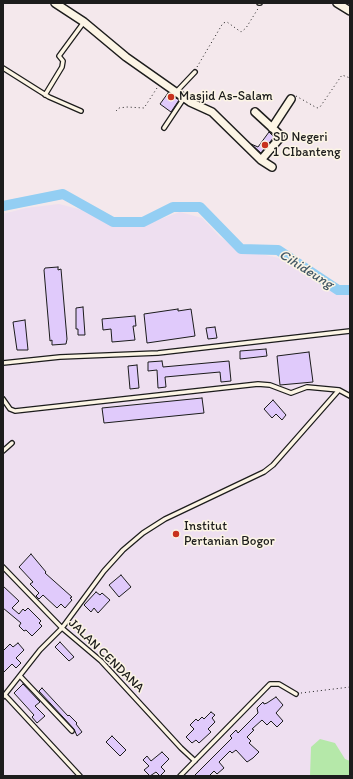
<!DOCTYPE html>
<style>
body{margin:0}
#map{position:relative;width:353px;height:779px;overflow:hidden;background:#f4e8ec;font-family:Itim,sans-serif}
canvas{display:block}
.frame{position:absolute;inset:0;border:4px solid #1c1c1c;pointer-events:none}
</style>
<div id="map">
<canvas width="353" height="779"></canvas>
<div class="frame"></div>
</div>
<script>
const c = document.querySelector('canvas').getContext('2d');
c.lineJoin = 'round';
function fill(path, color) { c.fillStyle = color; c.fill(path, 'evenodd'); }
const shape = rows => new Path2D(rows.map(r => 'M' + r).join(''));
function strokePath(path, color, width, dash) { c.strokeStyle = color; c.lineWidth = width; c.lineCap = dash ? 'butt' : 'round'; c.setLineDash(dash || []); c.stroke(path); }
function write(font, color, halo, rows, align = 'center') {
  c.font = font + ' Itim,sans-serif'; c.lineWidth = 3; c.setLineDash([]); c.textBaseline = 'middle'; c.strokeStyle = halo; c.fillStyle = color; for (const [text, x, y, turn = 0] of rows) {
    c.save(); c.translate(x, y); c.rotate((+turn || 0) * Math.PI / 180); c.textAlign = isNaN(turn) ? turn : align; if (halo) c.strokeText(text, 0, 0); c.fillText(text, 0, 0); c.restore();
  }
}
fill(shape([
 [59,204,121,220,147,224,180,212,202,218,220,237,238,249,283,259,350,292,350,776,3,776,3,214,26,208]
]), '#eedff0');
fill(shape([
 [320,739,335,743,345,759,350,761,350,776,310,776,311,747]
]), '#b5e8a9');
strokePath(shape([
 [3,206,63,194,113,222,143,222,173,207,200,207,241,249,278,250,338,290,350,290]
]), '#93cef3', 10);
const building = shape([
 [168,93,179,100,171,112,160,104,168,93],
 [269,132,274,137,261,153,251,144,258,147,269,132],
 [58,267,58,270,61,269,67,339,66,344,52,345,52,340,50,341,44,270,45,268,58,267],
 [83,307,85,335,78,335,78,329,76,329,76,308,83,307],
 [178,309,178,311,191,309,195,336,147,343,144,314,178,309],
 [135,316,136,326,133,326,135,340,112,342,111,329,103,330,102,319,135,316],
 [25,320,28,350,17,350,13,322,25,320],
 [215,327,217,338,208,339,206,328,215,327],
 [266,349,267,356,240,359,240,351,266,349],
 [309,352,313,382,280,385,277,356,309,352],
 [162,361,163,367,229,361,231,381,221,382,220,372,165,377,166,387,158,388,157,370,148,371,148,362,162,361],
 [137,365,139,388,130,389,128,366,137,365],
 [202,398,204,413,104,423,102,408,202,398],
 [273,400,286,415,282,420,276,414,272,418,264,409,273,400],
 [31,554,46,572,45,573,72,597,70,598,72,600,65,608,61,604,57,608,43,595,39,599,36,596,39,593,30,584,33,582,19,567,31,554],
 [121,575,131,587,119,597,109,585,121,575],
 [3,586,19,601,12,608,19,614,23,609,25,611,28,608,41,621,39,623,42,626,32,636,26,630,24,631,19,626,21,623,3,608,3,586],
 [96,592,100,595,102,593,110,600,98,613,94,608,91,612,84,605,96,592],
 [60,642,74,657,69,661,55,647,60,642],
 [18,643,24,650,16,658,21,663,16,668,12,664,3,673,3,651,10,644,13,647,18,643],
 [23,684,40,702,35,706,45,716,37,723,32,717,34,715,14,693,23,684],
 [42,688,68,716,69,715,77,723,76,724,82,732,77,736,74,729,39,691,42,688],
 [276,697,283,705,276,713,283,721,277,727,271,721,267,725,262,720,252,729,254,730,247,737,251,741,249,743,259,752,253,758,247,762,236,750,232,753,230,751,219,762,224,768,217,774,214,771,209,776,194,776,232,738,230,736,236,730,238,733,258,713,257,708,263,702,264,704,267,703,276,697],
 [211,712,215,715,212,718,215,722,208,729,211,732,199,743,196,740,192,743,186,737,194,729,190,725,196,719,198,721,202,717,204,719,211,712],
 [112,736,126,750,120,756,106,742,112,736],
 [162,752,169,759,161,767,165,771,160,776,156,772,150,776,144,770,149,766,143,760,147,756,151,761,162,752]
]);
fill(building, '#e0cafb');
strokePath(building, '#1c1c1c', 1);
const lane = shape([
 [259,3,260,3],
 [3,68,49,97,81,111],
 [177,91,195,72],
 [45,95,62,67,63,61,59,56,84,22],
 [164,128,184,98],
 [3,363,60,357,158,353,350,331],
 [3,399,10,409,15,411,258,384,270,385,291,393,307,387,339,390],
 [3,451,12,443],
 [3,567,62,628,101,661,181,748,195,761],
 [20,676,72,731],
 [5,695,80,776],
 [3,697,40,650,62,628,104,571,123,550,143,533,165,519,264,472,273,465,339,390,350,396],
 [180,776,270,684,279,684,296,694]
]);
const street = shape([
 [55,3,84,22,126,57,190,102,212,112,261,160,272,167],
 [337,3,350,11],
 [255,112,280,135,279,139,261,160],
 [272,128,291,99]
]);
strokePath(lane, '#1c1c1c', 6);
strokePath(street, '#1c1c1c', 10);
strokePath(shape([
 [197,67,223,23,227,22,241,32,246,28,259,7],
 [296,96,317,108,320,107,342,75,350,78],
 [116,111,119,108,127,107,144,108,157,88],
 [301,693,350,687]
]), '#1c1c1c', 1, [1, 3]);
strokePath(lane, '#fcf5e5', 3.5);
strokePath(street, '#fcf5e5', 7);
for (const [x, y, r, color] of [
 [171,97,4,"#c8321e"],
 [265,145,4,"#c8321e"],
 [176,534,4,"#c8321e"]
]) { const dot = new Path2D(); dot.arc(x, y, r, 0, 2 * Math.PI); c.fillStyle = color; c.fill(dot); strokePath(dot, '#fcf5e5', 1.5); }
write('13px', '#1c1c1c', '#fcf5e5', [
 ["Masjid As-Salam",179,97],
 ["SD Negeri",273,138],
 ["1 CIbanteng",273,153],
 ["Institut",184,527],
 ["Pertanian Bogor",184,542]
], 'left');
write('13px', '#1c1c1c', '#fcf5e5', [
 ["JALAN CENDANA",106,656,44]
]);
write('italic 14px', '#465a67', '#fcf5e5', [
 ["Cihideung",306,270,32]
]);
</script>
